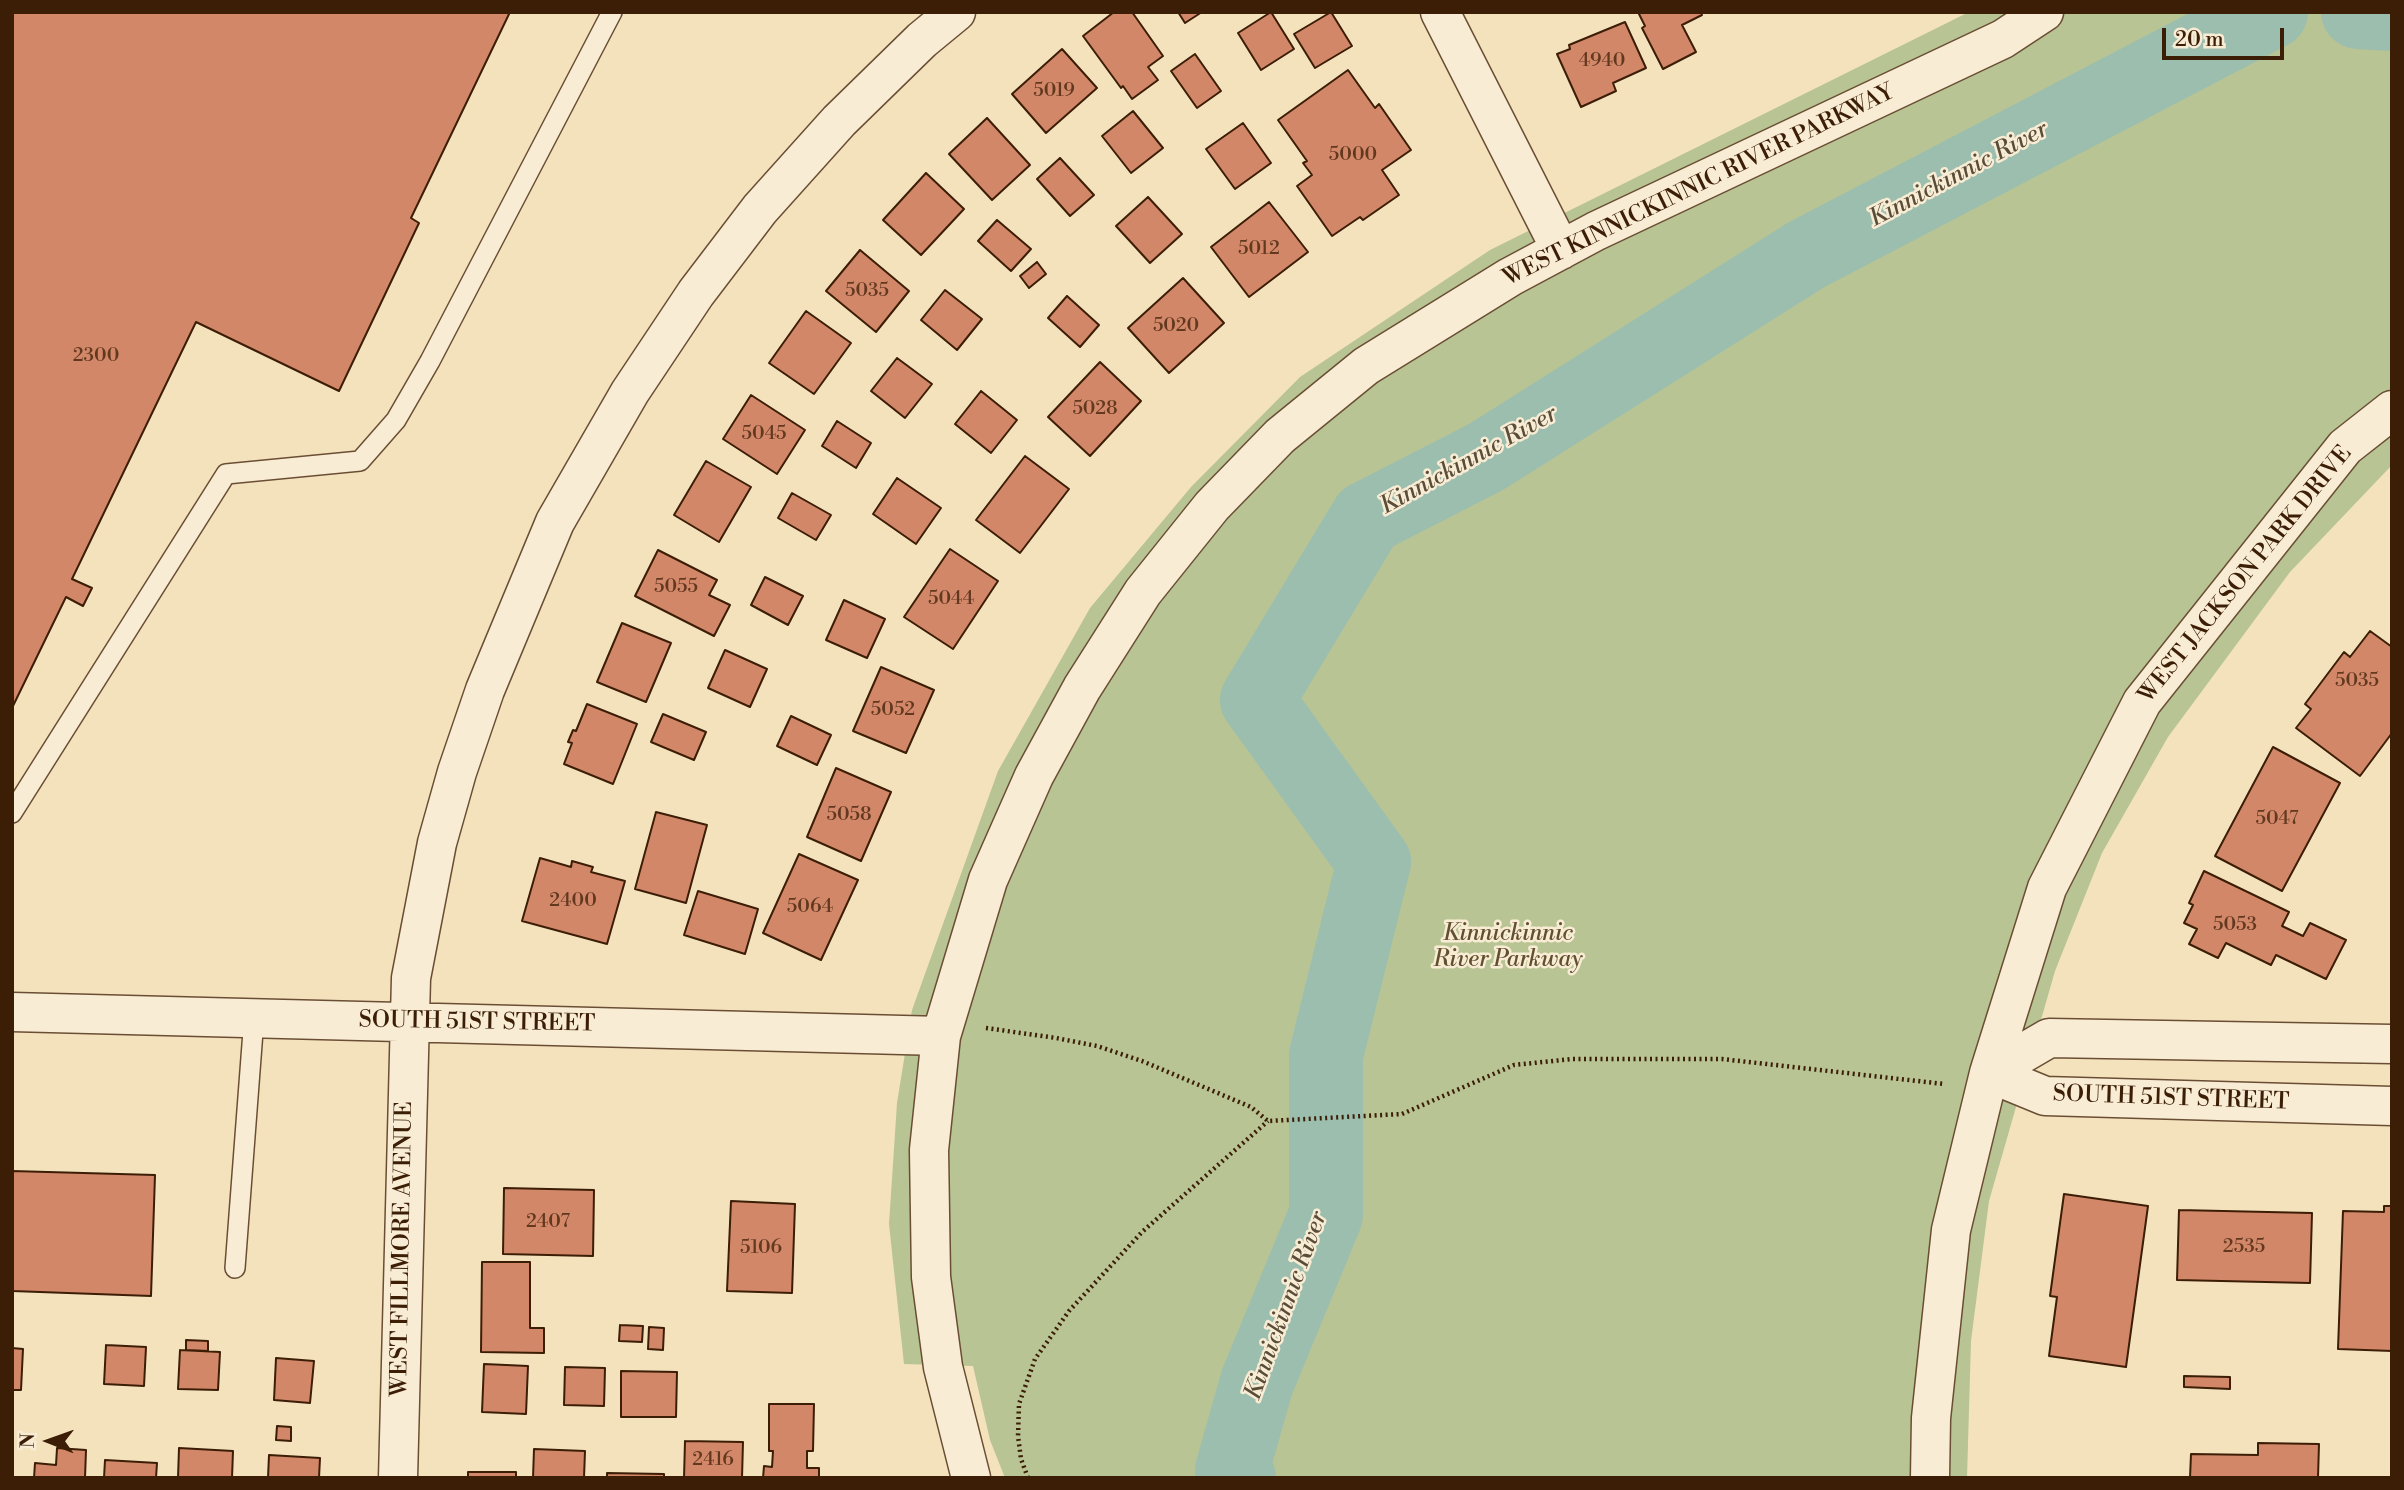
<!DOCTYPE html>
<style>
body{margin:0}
#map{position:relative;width:2404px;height:1490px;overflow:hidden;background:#f4e2bd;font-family:"Libre Bodoni",serif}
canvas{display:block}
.frame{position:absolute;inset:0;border:14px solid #3c1d06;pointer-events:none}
.north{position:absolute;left:14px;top:1406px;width:70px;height:70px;-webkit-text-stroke:5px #f8ecd4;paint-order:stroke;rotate:271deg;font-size:19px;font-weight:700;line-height:28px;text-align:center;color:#3c1d06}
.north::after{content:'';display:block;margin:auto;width:24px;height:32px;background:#3c1d06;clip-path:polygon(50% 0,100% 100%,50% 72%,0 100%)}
.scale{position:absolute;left:2162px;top:28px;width:122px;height:32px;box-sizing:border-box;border:4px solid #3c1d06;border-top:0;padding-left:9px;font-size:21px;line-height:24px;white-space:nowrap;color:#3c1d06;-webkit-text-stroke:5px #f8ecd4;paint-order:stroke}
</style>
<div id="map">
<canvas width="2404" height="1490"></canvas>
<div class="frame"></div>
<div class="north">N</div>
<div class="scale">20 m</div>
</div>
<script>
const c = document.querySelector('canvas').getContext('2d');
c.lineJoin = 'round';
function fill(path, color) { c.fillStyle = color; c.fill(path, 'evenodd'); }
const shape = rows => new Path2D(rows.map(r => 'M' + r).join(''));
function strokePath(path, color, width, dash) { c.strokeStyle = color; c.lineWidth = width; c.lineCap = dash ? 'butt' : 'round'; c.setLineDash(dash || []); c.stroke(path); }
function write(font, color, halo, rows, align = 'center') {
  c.font = font + ' "Libre Bodoni",serif'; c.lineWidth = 5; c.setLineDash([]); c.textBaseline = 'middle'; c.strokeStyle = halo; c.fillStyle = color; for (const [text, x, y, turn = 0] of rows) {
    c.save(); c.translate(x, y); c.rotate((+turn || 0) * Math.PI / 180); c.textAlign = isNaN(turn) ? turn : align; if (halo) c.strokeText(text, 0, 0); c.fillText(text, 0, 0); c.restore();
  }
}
fill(shape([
 [1969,12,2392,12,2392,465,2290,572,2168,737,2102,853,2055,971,1989,1201,1971,1341,1967,1478,1005,1478,990,1440,973,1366,904,1364,889,1224,897,1103,912,1010,998,771,1090,608,1191,487,1300,377,1490,250]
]), '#b8c493');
strokePath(shape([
 [2358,12,2392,14],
 [1239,1478,1232,1470,1257,1382,1326,1215,1326,1055,1374,862,1257,700,1367,518,1486,457,1806,255,2271,12]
]), '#9cbeaf', 74);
const building = shape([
 [12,12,510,12,411,218,419,223,339,391,196,322,72,579,92,588,83,606,66,597,12,708,12,12],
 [1114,12,1132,12,1163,56,1148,67,1158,80,1132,99,1123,86,1121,88,1083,36,1114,12],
 [1178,12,1202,12,1185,23,1178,12],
 [1271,12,1294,49,1261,70,1238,33,1271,12],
 [1331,12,1352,46,1315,68,1294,34,1331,12],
 [1638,12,1700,12,1702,15,1682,25,1696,52,1663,69,1642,28,1645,26,1638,12],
 [1625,22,1646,68,1613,83,1616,91,1581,107,1557,54,1570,49,1569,45,1625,22],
 [1062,49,1097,88,1046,133,1012,94,1062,49],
 [1195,54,1221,91,1197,108,1171,71,1195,54],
 [1348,70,1375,108,1379,104,1411,150,1382,170,1399,195,1363,220,1360,217,1332,236,1297,186,1312,175,1303,163,1307,161,1278,120,1348,70],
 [1133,111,1163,148,1131,173,1102,136,1133,111],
 [987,118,1030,165,992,200,949,154,987,118],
 [1243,123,1271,163,1235,189,1206,149,1243,123],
 [1060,158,1094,195,1070,216,1037,179,1060,158],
 [926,173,964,209,921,255,883,220,926,173],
 [1148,197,1182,234,1150,263,1116,226,1148,197],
 [1269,202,1308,252,1249,297,1211,247,1269,202],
 [997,220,1031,249,1011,271,978,241,997,220],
 [860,250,909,291,876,332,826,291,860,250],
 [1037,262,1046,274,1029,288,1020,276,1037,262],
 [1183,278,1224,323,1169,373,1128,328,1183,278],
 [945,290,982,319,957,350,921,320,945,290],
 [1067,296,1099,325,1080,347,1048,318,1067,296],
 [806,311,851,343,814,394,769,363,806,311],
 [897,358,932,384,905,418,871,391,897,358],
 [1100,362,1141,401,1090,456,1048,417,1100,362],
 [981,391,1017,420,991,453,955,424,981,391],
 [751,395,805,430,777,474,723,439,751,395],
 [837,421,871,443,856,468,822,446,837,421],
 [1025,456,1069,489,1020,553,976,520,1025,456],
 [706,461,751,487,719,542,674,515,706,461],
 [897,478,941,508,916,544,873,514,897,478],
 [792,493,831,515,816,540,778,518,792,493],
 [950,549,998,581,953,649,904,617,950,549],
 [658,550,717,580,709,595,730,605,714,636,635,596,658,550],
 [765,577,803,596,788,625,751,605,765,577],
 [844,600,885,619,867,658,826,640,844,600],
 [622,623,671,643,646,702,597,682,622,623],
 [2370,631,2392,647,2392,733,2360,776,2296,728,2311,709,2305,704,2344,652,2350,657,2370,631],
 [725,650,767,669,750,707,708,688,725,650],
 [881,667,934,690,906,753,853,731,881,667],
 [587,704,637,724,613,784,564,764,572,743,568,742,573,730,576,731,587,704],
 [663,714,706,732,694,760,651,742,663,714],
 [791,716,831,735,817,765,777,746,791,716],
 [2273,747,2340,783,2282,891,2215,856,2273,747],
 [836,768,891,792,861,861,807,837,836,768],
 [656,812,707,825,686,903,635,889,656,812],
 [799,854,858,880,821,960,763,933,799,854],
 [540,858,571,867,572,861,593,867,591,872,625,881,607,944,522,921,540,858],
 [2204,871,2289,912,2282,926,2303,936,2310,923,2346,940,2326,979,2276,955,2271,965,2226,943,2218,958,2189,944,2197,929,2184,923,2193,905,2189,903,2204,871],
 [698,891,758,909,745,954,684,935,698,891],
 [12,1171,155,1175,151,1296,12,1291,12,1171],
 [504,1188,594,1190,593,1256,503,1254,504,1188],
 [2064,1194,2148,1206,2126,1367,2049,1356,2057,1297,2050,1296,2064,1194],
 [731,1201,795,1204,792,1293,727,1291,731,1201],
 [2384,1206,2392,1206,2392,1351,2338,1349,2343,1211,2384,1212,2384,1206],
 [2179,1210,2312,1213,2310,1283,2177,1280,2179,1210],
 [482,1262,530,1262,530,1328,544,1328,544,1353,481,1352,482,1262],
 [620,1325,643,1326,642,1342,619,1341,620,1325],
 [649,1327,664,1328,663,1350,648,1349,649,1327],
 [186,1340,208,1341,208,1351,186,1350,186,1340],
 [106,1345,146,1347,144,1386,104,1384,106,1345],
 [12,1348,23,1349,21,1390,12,1390,12,1348],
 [180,1350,220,1352,218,1390,178,1389,180,1350],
 [276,1358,314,1361,310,1403,274,1400,276,1358],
 [484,1364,528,1366,526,1414,482,1412,484,1364],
 [565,1367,605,1368,604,1406,564,1405,565,1367],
 [621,1371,677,1372,676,1417,621,1417,621,1371],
 [2184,1376,2230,1377,2230,1389,2184,1387,2184,1376],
 [769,1404,814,1404,813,1451,807,1451,807,1468,819,1468,819,1478,763,1478,764,1466,772,1467,773,1451,769,1451,769,1404],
 [277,1426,291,1427,291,1441,276,1440,277,1426],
 [685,1441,743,1442,742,1478,684,1478,685,1441],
 [2258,1443,2319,1444,2318,1478,2190,1478,2191,1454,2258,1455,2258,1443],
 [57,1448,86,1450,85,1478,34,1478,35,1463,56,1465,57,1448],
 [179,1448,233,1451,232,1478,178,1478,179,1448],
 [534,1449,585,1451,584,1478,533,1478,534,1449],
 [269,1455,320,1458,319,1478,268,1478,269,1455],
 [105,1460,157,1463,156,1478,104,1478,105,1460],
 [468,1472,516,1472,516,1478,468,1478,468,1472],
 [607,1473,664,1474,664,1478,607,1478,607,1473]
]);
fill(building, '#d28769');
strokePath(building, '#3c1d06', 2);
const service = shape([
 [12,813,226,474,360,461,396,420,430,361,612,12],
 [235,1268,254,1018]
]);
const minor = shape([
 [1440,12,1561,250],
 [12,1012,941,1036],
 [1989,1073,2049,1038,2392,1044],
 [1989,1073,2045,1096,2392,1106],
 [398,1478,411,978,437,843,457,772,485,690,555,522,630,392,696,293,760,209,839,121,922,40,956,12],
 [971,1478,943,1367,931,1277,929,1150,941,1036,988,880,1034,776,1082,688,1143,592,1212,506,1280,436,1366,366,1510,277,1596,231,2003,39,2044,12],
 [1930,1478,1931,1418,1951,1230,1989,1073,2047,888,2142,702,2345,447,2392,410]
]);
strokePath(service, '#6a4e34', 22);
strokePath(minor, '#6a4e34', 41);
strokePath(shape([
 [986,1028,1056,1038,1097,1046,1142,1061,1251,1107,1268,1121,1402,1114,1514,1065,1572,1059,1722,1059,1944,1084],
 [1028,1478,1021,1459,1018,1436,1019,1404,1035,1359,1069,1311,1142,1232,1268,1121]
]), '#3c1d06', 4.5, [2, 3.5]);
strokePath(service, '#f8ecd4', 19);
strokePath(minor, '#f8ecd4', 38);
write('19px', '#62381f', null, [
 ["4940",1602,61],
 ["5019",1054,91],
 ["5000",1353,155],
 ["5012",1259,249],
 ["5035",867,291],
 ["5020",1176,326],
 ["2300",96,356],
 ["5028",1095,409],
 ["5045",764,434],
 ["5055",676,587],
 ["5044",951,599],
 ["5035",2357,681],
 ["5052",893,710],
 ["5058",849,815],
 ["5047",2277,819],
 ["2400",573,901],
 ["5064",810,907],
 ["5053",2235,925],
 ["2407",548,1222],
 ["2535",2244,1247],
 ["5106",761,1248],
 ["2416",713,1460]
]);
write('23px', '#3c1d06', '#f8ecd4', [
 ["WEST KINNICKINNIC RIVER PARKWAY",1699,186,-26],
 ["WEST JACKSON PARK DRIVE",2246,575,-51],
 ["SOUTH 51ST STREET",477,1023,1],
 ["SOUTH 51ST STREET",2171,1099,2],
 ["WEST FILLMORE AVENUE",403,1249,-89]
]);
write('italic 23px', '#614f30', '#f8ecd4', [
 ["Kinnickinnic",1508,934],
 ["River Parkway",1508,960]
]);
write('italic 24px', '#594d39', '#f8ecd4', [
 ["Kinnickinnic River",1959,175,-28],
 ["Kinnickinnic River",1469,461,-29],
 ["Kinnickinnic River",1287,1306,-70]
]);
</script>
